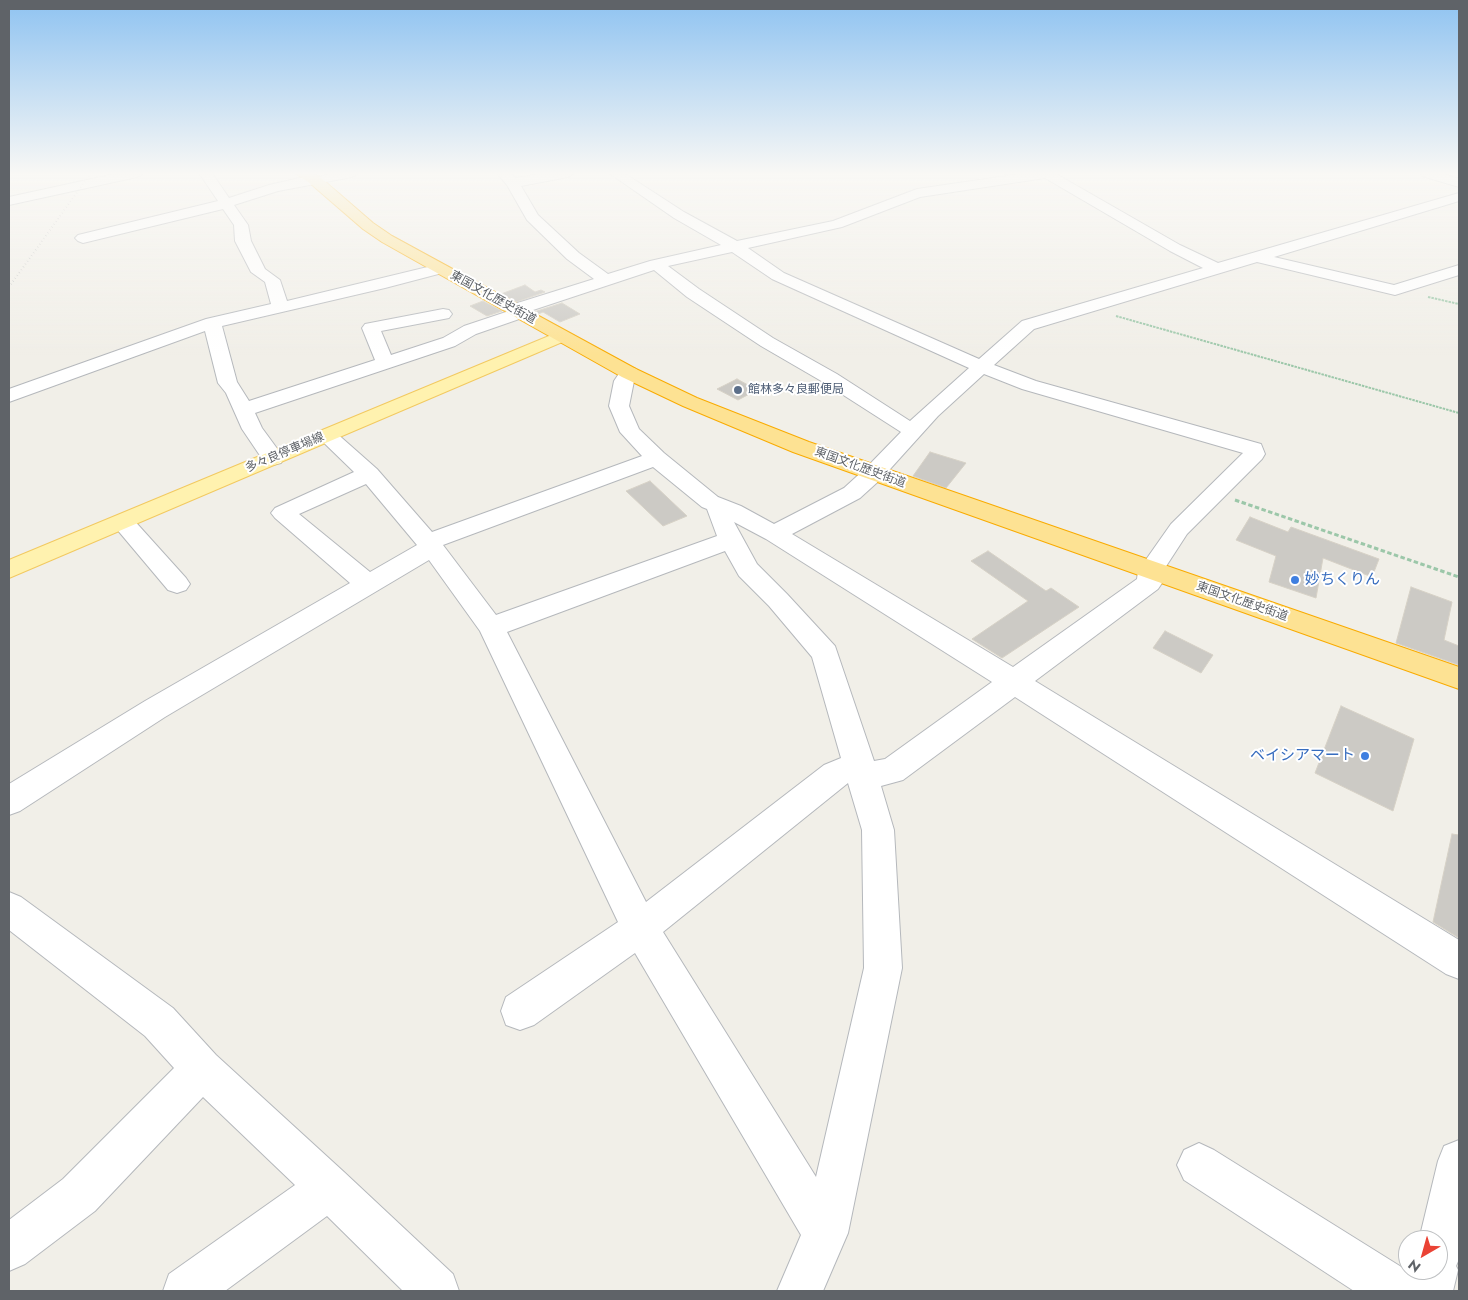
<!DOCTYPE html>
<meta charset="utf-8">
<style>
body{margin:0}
#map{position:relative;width:1468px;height:1300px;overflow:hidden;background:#f1efe8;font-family:Jost,sans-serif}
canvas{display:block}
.frame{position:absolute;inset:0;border:10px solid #5f6368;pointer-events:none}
.north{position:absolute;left:1398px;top:1230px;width:50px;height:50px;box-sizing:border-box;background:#fff;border:1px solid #bfc1c3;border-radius:50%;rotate:218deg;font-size:14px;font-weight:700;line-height:20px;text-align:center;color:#5f6368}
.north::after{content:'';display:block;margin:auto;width:18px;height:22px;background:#ea4335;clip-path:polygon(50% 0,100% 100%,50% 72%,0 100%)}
</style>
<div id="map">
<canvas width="1468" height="1300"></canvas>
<div class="frame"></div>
<div class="north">N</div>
</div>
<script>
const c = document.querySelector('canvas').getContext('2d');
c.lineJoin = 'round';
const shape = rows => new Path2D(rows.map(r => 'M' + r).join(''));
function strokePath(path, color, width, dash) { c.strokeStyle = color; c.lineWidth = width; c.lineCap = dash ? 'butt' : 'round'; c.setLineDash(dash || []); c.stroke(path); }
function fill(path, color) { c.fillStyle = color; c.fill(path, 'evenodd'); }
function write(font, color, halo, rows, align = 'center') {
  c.font = font + ' Jost,"Noto Sans JP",sans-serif'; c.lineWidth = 4; c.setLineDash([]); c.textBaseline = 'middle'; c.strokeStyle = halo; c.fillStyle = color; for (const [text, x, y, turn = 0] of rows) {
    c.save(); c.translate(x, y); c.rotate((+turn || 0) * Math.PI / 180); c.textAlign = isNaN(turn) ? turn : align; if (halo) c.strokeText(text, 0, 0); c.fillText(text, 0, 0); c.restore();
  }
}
strokePath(shape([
 [1005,173,1010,175]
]), '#aadaff', 3);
const building = shape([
 [525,285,535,292,541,290,545,292,516,302,501,294,525,285],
 [483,301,502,311,487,316,470,306,483,301],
 [562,303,580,314,560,322,543,312,538,314,534,312,562,303],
 [737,379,757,390,738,400,717,389,737,379],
 [930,452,966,463,946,488,913,476,930,452],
 [650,481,687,516,663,526,626,491,650,481],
 [1250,517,1288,532,1291,527,1379,559,1372,577,1323,558,1316,598,1269,582,1276,556,1236,540,1250,517],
 [988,551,1046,591,1051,588,1079,607,1002,658,972,639,1028,601,971,561,988,551],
 [1411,587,1452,602,1444,640,1459,646,1459,665,1396,643,1411,587],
 [1165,631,1213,655,1201,673,1153,648,1165,631],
 [1341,706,1414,739,1393,811,1315,773,1341,706],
 [1452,834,1459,835,1459,938,1433,922,1452,834]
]);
fill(building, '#cccac5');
strokePath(building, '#d6d1c6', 1);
const minor = shape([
 [119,173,144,173,137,177,9,205,9,197,119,173],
 [199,173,212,173,229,198,269,185,313,175,318,177,335,173,359,173,352,177,278,191,234,205,248,225,251,241,265,269,280,280,287,301,440,264,446,266,448,269,446,272,385,288,222,326,237,382,249,401,375,360,362,328,365,324,443,309,449,310,452,314,449,318,381,331,391,355,443,338,464,326,506,312,508,306,594,279,567,259,527,220,507,185,497,173,510,173,516,178,547,173,574,173,568,177,521,186,538,215,579,253,608,274,650,261,721,245,674,218,609,173,624,173,684,212,737,241,833,221,917,189,1027,173,1059,173,1058,175,1180,245,1218,263,1459,193,1459,201,1274,257,1394,285,1459,265,1459,275,1395,295,1257,262,1034,329,994,365,1036,381,1261,444,1265,454,1262,459,1187,534,1163,571,1162,583,1158,589,1035,681,1459,940,1459,979,1446,974,1015,697,903,780,881,786,894,830,902,968,848,1233,823,1291,777,1291,801,1235,635,953,534,1025,520,1030,506,1025,501,1011,506,997,618,922,480,631,429,560,165,717,20,811,9,815,9,784,145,701,350,583,275,518,271,513,275,508,354,472,320,439,317,435,320,431,327,429,334,431,377,469,432,532,642,456,620,432,609,406,614,381,622,369,629,367,636,369,639,373,634,381,629,406,639,429,664,453,718,497,741,506,774,524,844,488,866,468,901,432,823,382,761,346,687,297,654,270,527,312,525,317,476,334,455,346,255,413,262,428,284,458,281,463,273,465,265,463,242,429,226,393,218,383,205,331,9,402,9,389,206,319,271,304,265,282,251,272,235,241,234,225,223,209,83,243,78,241,75,238,78,235,218,201,199,173],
 [1045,178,1170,251,1203,268,1022,321,979,359,784,273,748,248,842,227,920,197,1045,178],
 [732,252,772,279,969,368,910,421,837,374,773,338,699,289,668,266,732,252],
 [984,374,1022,389,1243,453,1171,524,1138,571,1137,579,1013,667,792,534,860,498,882,478,938,416,984,374],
 [653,467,702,507,707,509,717,536,496,615,443,545,653,467],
 [366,484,417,545,370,572,299,514,366,484],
 [734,522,766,539,992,682,885,759,874,761,835,646,787,594,757,564,734,522],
 [725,551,739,576,769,606,812,657,841,758,824,765,646,902,507,632,725,551],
 [848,783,862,830,864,968,816,1177,663,932,848,783],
 [1420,173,1440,173,1459,179,1459,187,1422,176,1420,173],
 [123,514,131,517,186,578,190,584,186,590,177,593,168,590,115,527,111,522,115,517,123,514],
 [9,892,21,897,173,1008,216,1055,344,1172,453,1274,459,1291,403,1291,327,1216,225,1291,163,1291,169,1274,295,1185,203,1097,95,1211,25,1264,9,1271,9,1220,63,1179,174,1068,145,1036,9,930,9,892],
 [1459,1140,1459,1259,1456,1266,1458,1270,1453,1291,1354,1291,1184,1180,1177,1165,1184,1150,1199,1143,1214,1150,1411,1273,1412,1270,1438,1270,1438,1240,1419,1240,1438,1161,1444,1146,1459,1140]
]);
const major = shape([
 [561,331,567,332,570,336,567,340,9,578,9,560,561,331]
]);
const highway = shape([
 [295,173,311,173,321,178,373,223,392,236,636,369,697,398,809,442,1459,667,1459,689,793,452,683,406,622,377,382,242,363,229,311,184,295,173]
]);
strokePath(minor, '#b5b8bc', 2);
strokePath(major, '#f2c960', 2);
strokePath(highway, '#f9ab00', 2);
strokePath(shape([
 [1428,297,1459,304],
 [1116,316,1459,413]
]), '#9cc7a9', 2, [2.5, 1]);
strokePath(shape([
 [1235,500,1459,577]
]), '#9cc7a9', 3, [4.5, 2.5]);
fill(minor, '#fff');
fill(major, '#fff2af');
fill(highway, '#fde293');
strokePath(shape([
 [9,287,91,173]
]), '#b6b7b8', 2, [0.5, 3]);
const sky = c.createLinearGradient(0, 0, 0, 355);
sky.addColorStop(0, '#8fc3f1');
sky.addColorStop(0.49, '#f9f8f5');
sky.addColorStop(1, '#f9f8f500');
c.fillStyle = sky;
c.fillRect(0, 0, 1468, 355);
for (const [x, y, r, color] of [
 [738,390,5,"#5c6f8a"],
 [1295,580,5,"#3f7fe0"],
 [1365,756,5,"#3f7fe0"]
]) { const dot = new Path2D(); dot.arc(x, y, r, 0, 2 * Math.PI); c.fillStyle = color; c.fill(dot); strokePath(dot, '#fff', 2); }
write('12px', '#5f6368', '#fff', [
 ["東国文化歴史街道",493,298,29],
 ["多々良停車場線",285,453,-23],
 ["東国文化歴史街道",860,468,20],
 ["東国文化歴史街道",1242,602,19]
]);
write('12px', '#4e5e75', '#fff', [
 ["館林多々良郵便局",748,390]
], 'left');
write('15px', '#366cbe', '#fff', [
 ["妙ちくりん",1305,580],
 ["ベイシアマート",1355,756,"right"]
], 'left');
</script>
